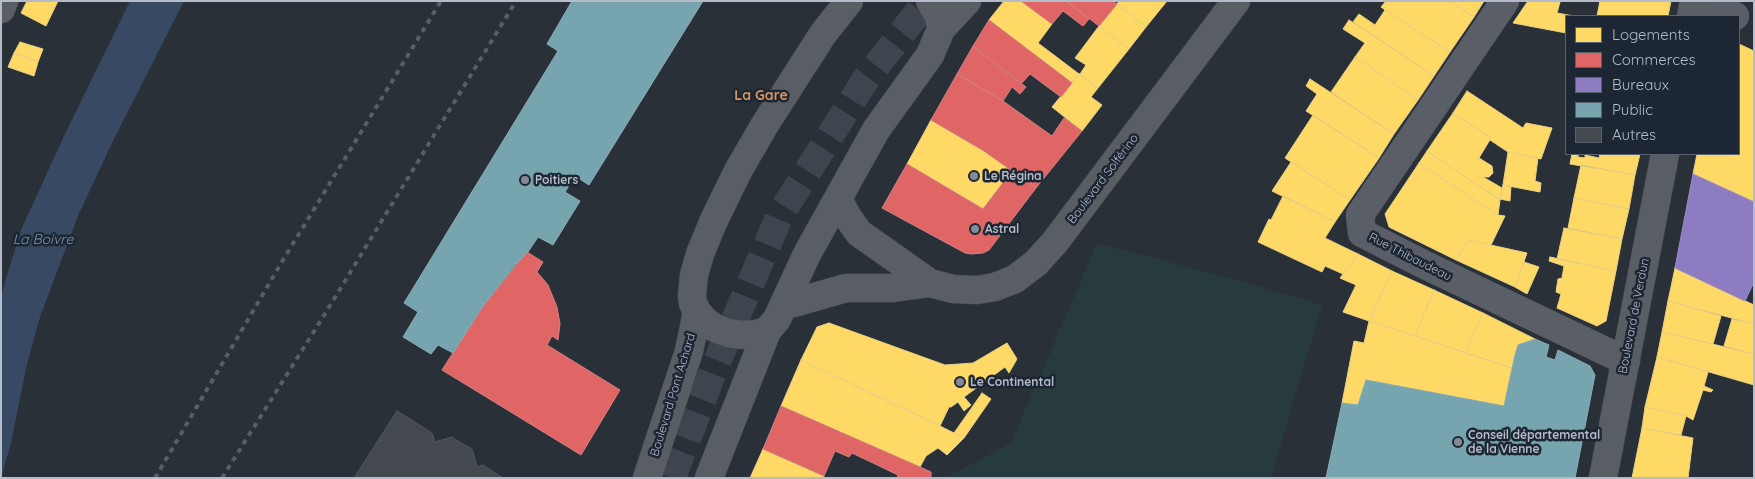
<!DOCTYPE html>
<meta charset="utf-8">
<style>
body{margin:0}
#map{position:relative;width:1755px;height:479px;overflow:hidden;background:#2a3038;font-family:Quicksand,sans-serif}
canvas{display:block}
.frame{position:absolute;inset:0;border:2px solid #b4bcc9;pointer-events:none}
.legend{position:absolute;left:1565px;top:15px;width:175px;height:140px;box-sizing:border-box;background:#1d2633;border:1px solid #59626f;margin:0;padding:6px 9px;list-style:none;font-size:15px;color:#b4bcc9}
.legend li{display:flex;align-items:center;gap:10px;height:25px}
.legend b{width:25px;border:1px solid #59626f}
</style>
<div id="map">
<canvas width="1755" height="479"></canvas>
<div class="frame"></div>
<ul class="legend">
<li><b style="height:14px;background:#ffd966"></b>Logements</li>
<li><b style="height:14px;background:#e06666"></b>Commerces</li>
<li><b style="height:14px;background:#8e7cc3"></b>Bureaux</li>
<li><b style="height:14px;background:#76a5af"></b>Public</li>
<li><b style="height:14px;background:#444950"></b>Autres</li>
</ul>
</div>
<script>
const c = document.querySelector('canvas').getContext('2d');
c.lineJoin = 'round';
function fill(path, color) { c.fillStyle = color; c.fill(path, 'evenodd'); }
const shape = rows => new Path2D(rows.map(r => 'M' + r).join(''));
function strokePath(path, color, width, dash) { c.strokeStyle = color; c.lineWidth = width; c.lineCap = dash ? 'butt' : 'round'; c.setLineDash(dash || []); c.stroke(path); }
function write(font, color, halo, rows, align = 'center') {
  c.font = font + ' Quicksand,sans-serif'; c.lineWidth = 5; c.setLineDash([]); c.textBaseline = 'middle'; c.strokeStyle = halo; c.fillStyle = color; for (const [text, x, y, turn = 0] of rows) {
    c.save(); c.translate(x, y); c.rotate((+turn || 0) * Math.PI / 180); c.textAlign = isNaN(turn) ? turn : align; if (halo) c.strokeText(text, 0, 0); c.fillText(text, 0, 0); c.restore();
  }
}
fill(shape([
 [1097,243,1241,281,1322,305,1271,478,945,478,1011,443]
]), '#273a3e');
fill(shape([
 [130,1,184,1,111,145,78,216,40,317,27,364,11,443,1,478,1,295,21,230,64,136]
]), '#384963');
const homes = shape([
 [27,1,58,1,46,26,21,13,27,1],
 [1004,1,1021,1,1052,24,1038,43,1079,74,1072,83,989,20,1004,1],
 [1119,1,1167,1,1146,27,1117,4,1119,1],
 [1386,1,1450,1,1474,17,1450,52,1385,10,1381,7,1386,1],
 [1450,1,1484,1,1474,17,1450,1],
 [1528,1,1560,2,1557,13,1574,16,1566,16,1566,33,1513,23,1528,1],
 [1600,1,1671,1,1668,16,1597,16,1600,1],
 [1117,4,1146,27,1129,49,1099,26,1117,4],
 [1385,10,1450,52,1434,76,1353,22,1359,14,1375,25,1385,10],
 [1349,20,1434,76,1418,100,1355,57,1365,43,1343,29,1349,20],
 [1099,26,1129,49,1098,88,1080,74,1086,65,1075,58,1099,26],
 [20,42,43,49,38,62,14,53,20,42],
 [1739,44,1754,51,1754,202,1693,174,1697,154,1739,154,1739,44],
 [14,53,38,62,34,76,8,67,14,53],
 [1355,57,1418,100,1394,134,1331,92,1355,57],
 [1079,74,1080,74,1098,88,1091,97,1102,105,1082,131,1052,107,1079,74],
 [1310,79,1394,134,1379,158,1306,111,1317,94,1306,86,1310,79],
 [1467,91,1523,128,1526,123,1552,128,1541,159,1508,152,1490,140,1491,138,1453,113,1467,91],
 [1453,113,1491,138,1479,158,1492,166,1493,173,1489,177,1483,177,1502,188,1500,200,1427,151,1453,113],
 [1313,115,1379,158,1350,200,1285,158,1313,115],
 [931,120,984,151,1012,171,983,209,907,164,931,120],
 [1427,151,1500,200,1498,215,1419,163,1427,151],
 [1508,152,1538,158,1535,181,1541,183,1540,192,1503,185,1508,152],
 [1572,154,1578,154,1578,157,1585,158,1585,155,1599,158,1600,154,1640,154,1635,175,1570,164,1572,154],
 [1291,162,1350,200,1335,222,1272,191,1291,162],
 [1419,163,1498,215,1505,216,1491,245,1468,240,1456,260,1389,227,1385,214,1419,163],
 [1581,165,1635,175,1629,209,1574,198,1581,165],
 [1503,185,1511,186,1510,201,1500,199,1503,185],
 [1283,196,1335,222,1325,238,1358,254,1343,274,1325,266,1322,272,1258,242,1269,219,1271,220,1283,196],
 [1574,198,1629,209,1622,239,1568,228,1574,198],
 [1564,228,1622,239,1616,271,1557,259,1564,228],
 [1468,240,1527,253,1515,287,1456,260,1468,240],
 [1358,254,1392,271,1369,321,1343,312,1356,285,1340,278,1358,254],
 [1550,257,1616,271,1606,321,1597,326,1557,308,1561,294,1556,292,1558,279,1562,278,1564,266,1549,261,1550,257],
 [1524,262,1539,267,1527,294,1515,287,1524,262],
 [1675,268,1754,305,1754,324,1668,301,1675,268],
 [1392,271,1434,290,1415,336,1369,321,1392,271],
 [1434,290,1483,313,1465,353,1415,336,1434,290],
 [1668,301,1721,316,1713,344,1662,332,1668,301],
 [1483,313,1535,339,1518,345,1512,368,1465,353,1483,313],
 [1732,319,1754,324,1754,354,1724,346,1732,319],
 [1369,321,1512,368,1504,406,1366,380,1358,405,1342,403,1354,341,1364,343,1369,321],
 [829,323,945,365,973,363,1007,343,1017,359,1009,373,1005,367,964,397,971,405,964,411,958,402,951,407,949,407,940,426,801,360,817,327,829,323],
 [1662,332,1754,354,1754,385,1657,357,1662,332],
 [1657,357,1708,372,1704,386,1713,390,1711,392,1703,390,1693,420,1686,416,1645,407,1657,357],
 [801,360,940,426,964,438,947,455,938,448,926,456,920,467,781,406,801,360],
 [982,393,991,399,964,438,954,433,982,393],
 [1645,407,1686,416,1681,435,1642,428,1645,407],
 [1642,428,1693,438,1688,478,1632,478,1642,428],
 [763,449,824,476,823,478,750,478,763,449]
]);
fill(homes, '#ffd966');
strokePath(homes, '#e8d084', 1);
const shops = shape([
 [1021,1,1066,1,1089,19,1083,26,1063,11,1052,24,1021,1],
 [1066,1,1113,1,1117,4,1099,26,1066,1],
 [989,20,1072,83,1061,97,1030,74,1021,84,973,46,989,20],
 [973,46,1026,87,1020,94,1012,87,1003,101,957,74,973,46],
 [957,74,1003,101,1052,136,1064,118,1082,131,1036,188,984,151,931,120,957,74],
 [907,164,983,209,1012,171,1036,188,989,250,983,253,971,254,965,253,882,208,907,164],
 [527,252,543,262,537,272,548,285,557,307,560,324,558,340,552,336,547,345,620,390,581,455,442,370,483,306,527,252],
 [781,406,920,467,931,472,931,478,897,478,898,475,852,453,849,457,835,451,824,476,763,449,781,406]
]);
fill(shops, '#e06666');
strokePath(shops, '#d38084', 1);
const offices = shape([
 [1693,174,1754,202,1754,282,1745,301,1675,268,1693,174]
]);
fill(offices, '#8e7cc3');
strokePath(offices, '#998fc5', 1);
const public = shape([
 [572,1,703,1,589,185,575,176,565,192,580,201,553,245,538,237,528,252,516,264,483,306,453,353,438,345,431,354,403,337,418,312,404,303,558,51,547,44,572,1],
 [1535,339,1549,345,1546,357,1555,360,1558,350,1590,366,1595,375,1575,478,1326,478,1342,403,1358,405,1366,380,1504,406,1515,355,1518,345,1535,339]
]);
fill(public, '#76a5af');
strokePath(public, '#89acb7', 1);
const building = shape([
 [397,411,432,433,435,442,452,437,461,443,472,449,477,467,483,465,503,478,354,478,397,411]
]);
fill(building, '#444950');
strokePath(building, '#52575f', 1);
strokePath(shape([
 [672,478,716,364,780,215,866,79,927,1]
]), '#3f454e', 28, [28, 14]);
const street = shape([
 [1505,1,1360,215,1362,233,1427,266,1626,361],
 [1705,1,1735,16]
]);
const secondary = shape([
 [849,1,823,34,764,126,738,171,714,220,700,254,694,275,692,296,693,303,697,312,706,322,715,328,728,333,743,335,756,334,767,331,777,319,807,254,876,130,930,55,941,29,939,16,930,1],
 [1,9,4,1],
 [1691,16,1694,1],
 [941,29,967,1],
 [838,199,847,216,859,233,930,283,953,289,977,290,995,287,1015,279,1036,263,1055,242,1236,1],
 [783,306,846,288,893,288,930,283],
 [647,478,689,351,697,312],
 [709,478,767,331],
 [1603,478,1665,154]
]);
strokePath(street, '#484c53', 29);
strokePath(secondary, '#484c53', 29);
strokePath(street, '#5a5e66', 28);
strokePath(secondary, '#595d64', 28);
strokePath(shape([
 [155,478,283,260,441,1],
 [222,478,323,317,516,1]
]), '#595d64', 4, [5, 5]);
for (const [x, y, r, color] of [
 [974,176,5,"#848b96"],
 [525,180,5,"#848b96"],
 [975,229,5,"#848b96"],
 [960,382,5,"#848b96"],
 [1458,442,5,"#848b96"]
]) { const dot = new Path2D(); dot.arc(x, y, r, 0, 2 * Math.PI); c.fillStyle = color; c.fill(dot); strokePath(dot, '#1d2633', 2); }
write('bold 12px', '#b4bcc9', '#1d2633', [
 ["Le Régina",984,176],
 ["Poitiers",535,180],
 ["Astral",985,229],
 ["Le Continental",970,382],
 ["Conseil départemental",1468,435],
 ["de la Vienne",1468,449]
], 'left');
write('12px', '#b4bcc9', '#1d2633', [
 ["Boulevard Solférino",1103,179,-53],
 ["Rue Thibaudeau",1410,257,27],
 ["Boulevard de Verdun",1634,316,-79],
 ["Boulevard Pont Achard",673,395,-73]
]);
write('bold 14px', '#d59563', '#1d2633', [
 ["La Gare",761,96]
]);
write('italic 14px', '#7c92b1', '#1d2633', [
 ["La Boivre",43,240]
]);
</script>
